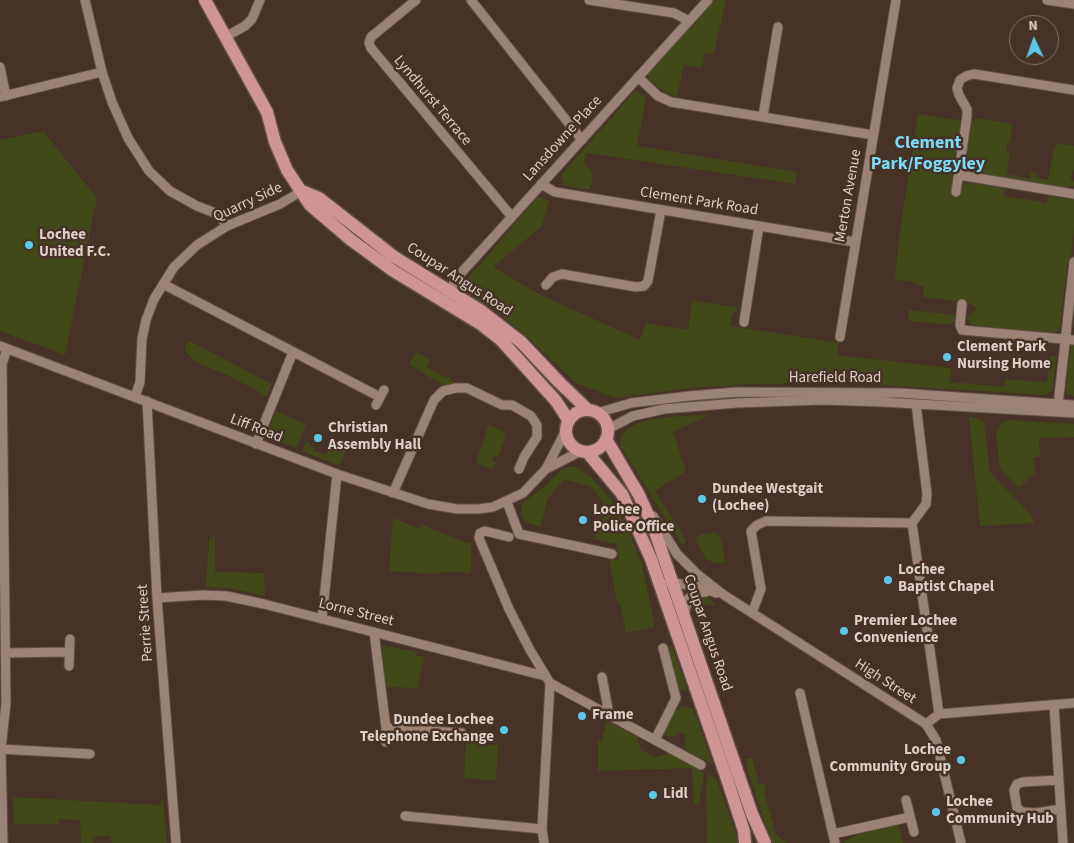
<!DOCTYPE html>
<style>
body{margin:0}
#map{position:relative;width:1074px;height:843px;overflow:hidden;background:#463226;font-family:"Source Sans 3",sans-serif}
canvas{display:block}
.north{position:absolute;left:1009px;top:15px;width:50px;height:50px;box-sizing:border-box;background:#463226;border:1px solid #827167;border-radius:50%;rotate:357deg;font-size:14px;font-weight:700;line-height:20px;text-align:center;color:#dccfc8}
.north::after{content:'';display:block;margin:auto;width:18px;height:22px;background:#5ac8e6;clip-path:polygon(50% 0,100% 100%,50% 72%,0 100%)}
</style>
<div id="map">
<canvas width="1074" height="843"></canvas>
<div class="north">N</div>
</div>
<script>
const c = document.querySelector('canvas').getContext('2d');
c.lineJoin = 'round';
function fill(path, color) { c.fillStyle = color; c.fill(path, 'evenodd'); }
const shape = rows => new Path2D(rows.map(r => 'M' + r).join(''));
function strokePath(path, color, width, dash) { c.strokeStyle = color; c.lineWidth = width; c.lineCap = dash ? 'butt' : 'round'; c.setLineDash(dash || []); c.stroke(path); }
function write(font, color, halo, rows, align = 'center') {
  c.font = font + ' "Source Sans 3",sans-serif'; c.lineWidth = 5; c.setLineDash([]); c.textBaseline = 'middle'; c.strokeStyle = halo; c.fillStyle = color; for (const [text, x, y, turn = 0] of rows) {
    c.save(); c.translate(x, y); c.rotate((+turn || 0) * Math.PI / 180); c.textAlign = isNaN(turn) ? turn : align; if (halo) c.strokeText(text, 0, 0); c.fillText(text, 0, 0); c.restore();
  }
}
fill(shape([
 [714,0,726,0,714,54,705,53,702,68,684,65,677,96,666,93,649,79,648,74],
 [636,90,646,99,637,146,797,172,795,184,587,153,584,163,593,173,590,190,564,185,561,175],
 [918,114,963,121,960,193,964,184,968,182,979,184,982,182,999,185,1005,188,1004,196,1046,203,1048,196,1074,200,1074,229,1071,258,1067,265,1060,328,1057,332,1053,333,971,325,967,318,977,309,969,303,923,297,924,286,915,285,915,282,895,280,899,238],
 [978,118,1013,124,1009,143,1007,143,1006,150,1010,152,1006,174,1030,179,1031,172,1037,173,1037,178,1048,180,1054,149,1056,148,1055,143,1074,146,1074,170,1070,179,1074,181,1074,186,1068,188,1050,185,1050,187,966,172,964,167,966,158,964,154,969,123],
 [43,131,97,198,65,355,0,331,0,140],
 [538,197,549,200,542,226,493,267,539,294,640,340,646,323,688,330,692,300,739,308,732,316,731,326,839,343,837,355,951,368,950,382,1004,387,1005,379,1047,382,1050,356,1056,355,1053,389,1045,395,882,385,880,385,880,375,858,374,857,383,751,384,689,388,616,398,576,383,529,338,500,314,469,294,466,289,466,282,470,276],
 [909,310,957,315,956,320,950,325,910,321,908,319],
 [190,341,272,384,267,396,227,375,196,362,186,352,185,345],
 [1071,345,1074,345,1074,396,1067,394,1066,388],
 [417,352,431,360,427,367,446,378,448,376,455,383,444,386,409,364],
 [276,411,306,424,297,448,266,437],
 [712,414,673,432,686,471,655,491,675,523,677,523,686,542,682,545,620,445,622,436,627,429,640,422,668,417],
 [969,417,978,418,984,422,990,472,1032,516,1034,523,980,526],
 [1009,420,1074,424,1074,437,1039,438,1040,457,1034,457,1035,472,1019,488,1002,471,999,462,996,432,1001,424],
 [489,424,506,434,498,458,494,456,492,460,496,462,493,470,476,463],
 [306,441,311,443,310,446,315,448,314,451,326,455,332,442,347,448,340,466,302,451],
 [567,467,577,467,591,477,611,500,627,527,641,562,654,621,654,627,626,633,620,602,617,603,609,559,619,560,617,544,594,539,607,507,591,487,564,479,547,500,541,527,526,523,521,514,522,504,544,487,559,472],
 [393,518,420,529,422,525,467,543,471,541,471,573,444,572,433,574,389,571],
 [714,532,721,538,725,562,716,564,706,559,696,541,698,537,702,534],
 [215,535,215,572,264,573,265,596,230,588,206,587,209,540],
 [707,597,712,600,716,606,708,604,701,608,704,636,692,609,694,602,699,598],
 [382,646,386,646,417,652,416,655,424,657,417,688,385,687],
 [672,646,687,690,678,691,667,647],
 [681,706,693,709,713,764,688,752,684,746,686,735,680,732,675,736,669,737,664,734,674,710,678,710],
 [607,721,637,736,641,750,655,757,670,753,700,768,699,771,704,773,699,805,694,804,692,768,598,771,598,741,601,742],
 [466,743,498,745,496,781,464,778],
 [752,758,759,784,764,783,766,791,764,792,776,834,787,843,774,843,771,840,749,775,746,759],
 [708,775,716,778,736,833,737,843,707,843,706,786],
 [13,797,161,805,161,799,163,800,167,843,112,843,110,836,93,837,93,843,81,843,80,820,59,819,59,824,14,824],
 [898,824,903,843,844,843,850,838,867,831]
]), '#414918');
const minor = shape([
 [85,0,102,72,112,102,128,138,149,171,170,191,197,206,218,214,227,226],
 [416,0,371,37,369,43,371,48,512,217],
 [471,0,582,140],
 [589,0,674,13,689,21],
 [1047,0,1074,4],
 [225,37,245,26,252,19,260,0],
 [0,67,6,96],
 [638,77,658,96,671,102,873,135],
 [0,97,102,72],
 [763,116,778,27],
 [959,175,1074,194],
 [541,184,555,192,855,242],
 [956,192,967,116,967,109,959,95,957,88,960,80,966,76,974,74,1074,90],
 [163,284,380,397],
 [546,285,553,277,562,274,636,287,644,286,648,281,661,210],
 [446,295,462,272,708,0],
 [962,304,960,325,962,330,1074,340],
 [744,322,759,226],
 [840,337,896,0],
 [0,346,337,474,428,504,457,509,479,509,493,507,523,493,546,469,566,430],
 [135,397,140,382,142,339,146,320,154,299,174,267,197,245,227,226,280,204,302,191],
 [147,401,157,598,176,843],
 [376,405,384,390],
 [1058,405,1074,262],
 [597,413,631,403,689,396,737,392,900,393,1074,405],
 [608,429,633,416,664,409,737,403,823,400,882,402,1074,413],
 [256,444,293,352],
 [546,469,581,451],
 [393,493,434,400,443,391,456,388,467,388,502,405,512,405,531,416,537,425,537,437,524,457,519,469],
 [507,502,519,534,612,554],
 [653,516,677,554,697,574,724,595,926,724,936,740,961,843],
 [912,523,939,714],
 [912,523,926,504,927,494,916,404],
 [509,537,485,531,480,533,479,538,509,609,530,650,550,683,701,765],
 [668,582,701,587,716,593],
 [157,598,203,595,226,596,264,604,545,676],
 [752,613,761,589,751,531,757,525,766,521,912,523],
 [684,615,688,599,696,593,706,592],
 [322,619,337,474],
 [374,632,386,728,386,742],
 [6,653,69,652],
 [69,666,70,639],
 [602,677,609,714],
 [800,693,835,843],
 [1054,705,1063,843],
 [926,724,939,714,1074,703],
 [386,728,462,733],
 [655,740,676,698,663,648],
 [0,749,90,754],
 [1059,780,1023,782,1017,784,1014,790,1017,808,1022,812,1036,813,1061,809],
 [906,800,914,832],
 [405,816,542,829],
 [833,834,910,817],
 [3,843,1,749,6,703,2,364,7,349],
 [544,843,542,829,550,683]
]);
const major = shape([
 [205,0,267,112,275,142,287,170,310,205,351,240,392,270,482,325,501,340,556,401,569,421],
 [302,191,319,198,393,256,480,310,521,342,560,383,588,410],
 '566 431a21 21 0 1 1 42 0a21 21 0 1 1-42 0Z',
 [606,439,639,495,653,526,752,814,765,843],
 [587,452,622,494,651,559,726,776,744,831,745,843]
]);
strokePath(minor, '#615046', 11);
strokePath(major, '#615046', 15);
strokePath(minor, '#9a8275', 9);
strokePath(major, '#ce9594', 12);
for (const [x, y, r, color] of [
 [29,245,5,"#5ac8e6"],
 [947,357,5,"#5ac8e6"],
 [318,438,5,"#5ac8e6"],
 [702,499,5,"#5ac8e6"],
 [583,520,5,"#5ac8e6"],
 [888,580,5,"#5ac8e6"],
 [844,631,5,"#5ac8e6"],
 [582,716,5,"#5ac8e6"],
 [504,730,5,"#5ac8e6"],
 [961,760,5,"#5ac8e6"],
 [653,795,5,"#5ac8e6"],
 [936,812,5,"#5ac8e6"]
]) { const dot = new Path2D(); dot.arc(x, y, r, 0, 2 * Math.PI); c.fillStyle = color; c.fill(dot); strokePath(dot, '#463226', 2); }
write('15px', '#dccfc8', '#463226', [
 ["Lyndhurst Terrace",432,101,50],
 ["Lansdowne Place",563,139,-48],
 ["Merton Avenue",849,196,-80],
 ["Clement Park Road",699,202,9],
 ["Quarry Side",248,203,-25],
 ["Coupar Angus Road",459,280,33],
 ["Harefield Road",835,379],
 ["Liff Road",256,429,21],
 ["Lorne Street",356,613,14],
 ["Perrie Street",146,623,-94],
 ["Coupar Angus Road",707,633,71],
 ["High Street",885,682,33]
]);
write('bold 15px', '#dccfc8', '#463226', [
 ["Lochee",39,236],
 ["United F.C.",39,253],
 ["Clement Park",957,348],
 ["Nursing Home",957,365],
 ["Christian",328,429],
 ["Assembly Hall",328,446],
 ["Dundee Westgait",712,490],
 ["(Lochee)",712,507],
 ["Lochee",593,511],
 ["Police Office",593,528],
 ["Lochee",898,571],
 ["Baptist Chapel",898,588],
 ["Premier Lochee",854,622],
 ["Convenience",854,639],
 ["Frame",592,716],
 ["Dundee Lochee",494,721,"right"],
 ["Telephone Exchange",494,738,"right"],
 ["Lochee",951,751,"right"],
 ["Community Group",951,768,"right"],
 ["Lidl",663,795],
 ["Lochee",946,803],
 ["Community Hub",946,820]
], 'left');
write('bold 18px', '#79dbf7', '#463226', [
 ["Clement",928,144],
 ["Park/Foggyley",928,165]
]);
</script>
